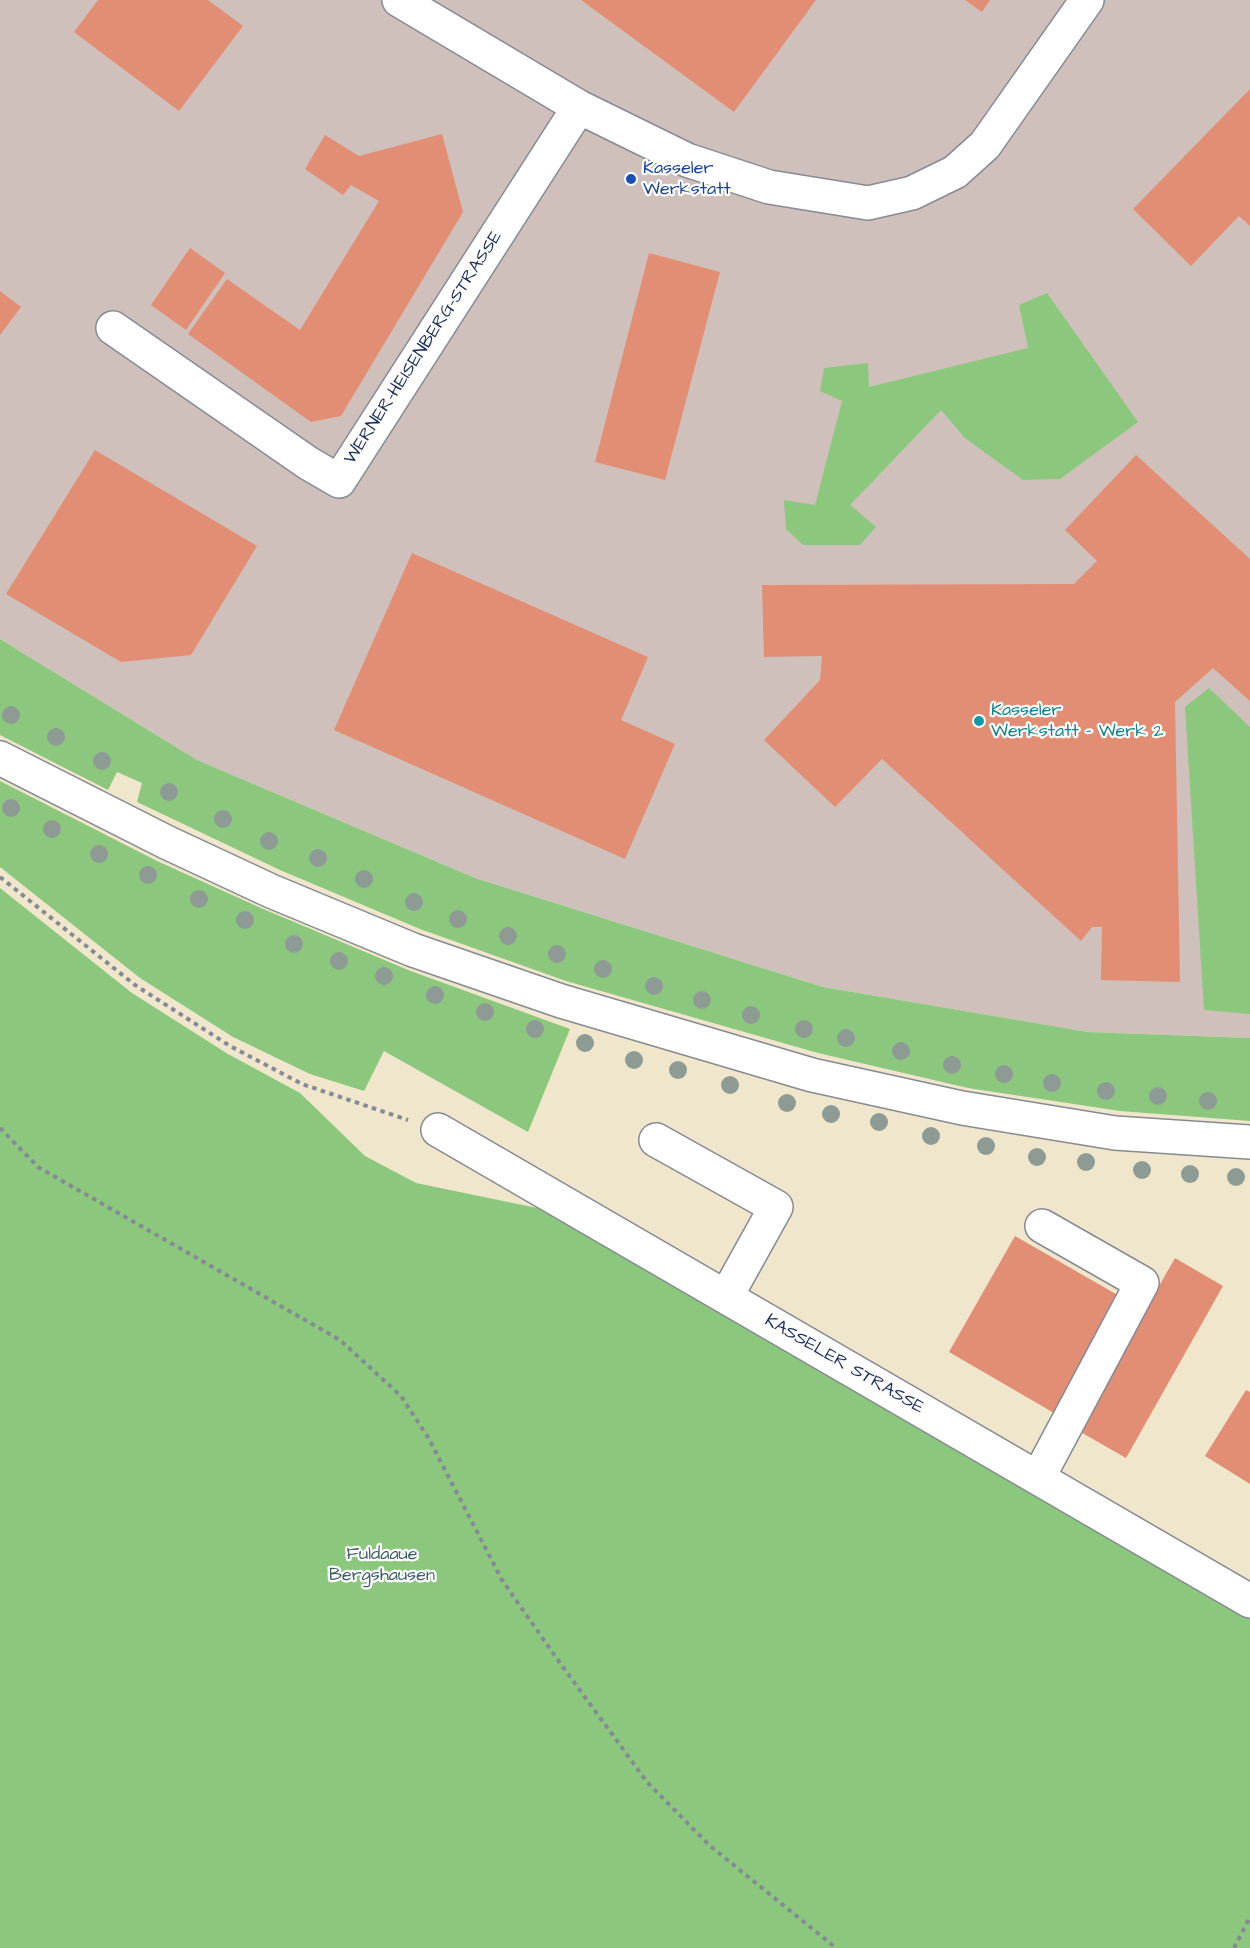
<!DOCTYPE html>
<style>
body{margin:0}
canvas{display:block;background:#f0e6cb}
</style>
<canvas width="1250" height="1948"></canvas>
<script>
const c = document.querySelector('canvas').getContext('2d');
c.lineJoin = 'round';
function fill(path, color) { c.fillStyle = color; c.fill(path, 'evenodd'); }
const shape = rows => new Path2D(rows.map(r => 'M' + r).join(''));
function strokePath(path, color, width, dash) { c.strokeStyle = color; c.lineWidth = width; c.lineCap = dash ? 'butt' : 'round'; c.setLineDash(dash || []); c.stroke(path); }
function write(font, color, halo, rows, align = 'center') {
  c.font = font + ' "Architects Daughter",sans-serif'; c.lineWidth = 4.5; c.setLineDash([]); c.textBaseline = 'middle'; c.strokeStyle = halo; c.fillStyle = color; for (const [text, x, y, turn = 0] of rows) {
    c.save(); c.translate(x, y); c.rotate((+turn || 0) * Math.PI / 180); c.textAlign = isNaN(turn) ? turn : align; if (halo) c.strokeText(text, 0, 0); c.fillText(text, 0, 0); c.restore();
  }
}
fill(shape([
 [0,0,1250,0,1250,1038,1088,1032,823,987,475,878,197,760,0,639]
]), '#cfc0bb');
fill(shape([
 [1047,293,1138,422,1060,479,1023,480,965,438,941,410,850,505,876,527,860,545,803,545,786,529,784,500,815,505,842,401,820,391,824,368,868,363,869,387,1028,348,1019,305],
 [0,639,197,760,475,878,823,987,1088,1032,1250,1038,1250,1121,1120,1111,968,1088,818,1053,566,981,420,929,280,870,137,802,142,783,117,772,108,790,0,735],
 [1209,688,1250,727,1250,1014,1204,1010,1185,707],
 [0,781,157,861,261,908,408,970,570,1029,528,1132,384,1051,364,1091,310,1074,233,1037,140,978,0,867],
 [0,888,132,993,228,1054,300,1093,365,1156,416,1183,542,1209,1250,1619,1250,1948,0,1948]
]), '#8bc87e');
fill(shape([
 [98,0,208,0,243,26,179,111,74,32],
 [581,0,816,0,734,112],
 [965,0,990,0,982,12],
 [1250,89,1250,226,1239,216,1191,266,1133,209],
 [442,134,463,212,341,416,311,422,188,334,227,279,300,330,379,201,351,185,343,195,305,169,325,135,359,156],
 [190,248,225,273,186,330,151,305],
 [649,253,720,272,665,480,595,462],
 [0,291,21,307,0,335],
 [95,450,257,546,191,655,121,662,6,594],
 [1136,455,1250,559,1250,701,1213,668,1175,702,1180,982,1101,980,1102,927,1092,927,1081,941,882,759,835,807,764,740,820,680,822,656,764,657,762,585,1074,584,1097,561,1065,530],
 [412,553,648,657,621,720,675,744,625,859,334,730],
 [1015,1236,1121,1297,1054,1413,949,1352],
 [1175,1258,1223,1286,1126,1458,1077,1430],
 [1246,1390,1250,1392,1250,1484,1205,1456]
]), '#e28e74');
const minor = shape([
 [399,0,579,107,687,160,769,187,868,203,912,193,955,172,985,145,1087,0],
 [113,328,308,463,339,481,579,107],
 [438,1130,1250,1601],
 [656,1140,776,1207,726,1297],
 [1038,1478,1142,1283,1042,1226]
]);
const major = shape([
 [0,758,166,842,271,891,413,950,561,1001,812,1075,962,1108,1115,1133,1250,1142]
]);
strokePath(minor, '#868a94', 36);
strokePath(major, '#868a94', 36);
strokePath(shape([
 [0,877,135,985,230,1046,302,1084,408,1120],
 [0,1128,38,1167,340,1340,401,1396,429,1439,502,1580,560,1663,647,1782,709,1845,836,1948],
 [1234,1948,1250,1917]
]), '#868a94', 4, [4.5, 4.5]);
strokePath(minor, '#fff', 33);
strokePath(major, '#fff', 33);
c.fillStyle = '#8e9b95';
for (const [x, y] of [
 [11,715],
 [56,737],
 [102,761],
 [169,792],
 [11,808],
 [223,819],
 [52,829],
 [269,841],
 [99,854],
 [318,858],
 [148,875],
 [364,879],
 [199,899],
 [414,902],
 [458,919],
 [245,920],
 [508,936],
 [294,944],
 [557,954],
 [339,961],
 [603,969],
 [384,976],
 [654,986],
 [435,995],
 [702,1000],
 [485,1012],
 [751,1015],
 [535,1029],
 [804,1029],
 [846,1038],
 [585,1043],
 [901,1051],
 [634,1060],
 [952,1065],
 [678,1070],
 [1004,1074],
 [1052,1083],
 [730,1085],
 [1106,1091],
 [1158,1096],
 [1208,1101],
 [787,1103],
 [831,1114],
 [879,1122],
 [931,1136],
 [986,1146],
 [1037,1157],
 [1086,1162],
 [1142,1170],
 [1190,1174],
 [1236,1177]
]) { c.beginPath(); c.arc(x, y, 9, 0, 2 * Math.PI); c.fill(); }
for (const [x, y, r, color] of [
 [631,179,6,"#1a4fb4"],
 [979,721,6,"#0f9aa8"]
]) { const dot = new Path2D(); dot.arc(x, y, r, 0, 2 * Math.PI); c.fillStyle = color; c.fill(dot); strokePath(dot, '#fff', 2); }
write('18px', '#164399', '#fff', [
 ["Kasseler",643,169],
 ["Werkstatt",643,190]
], 'left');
write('18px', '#1b2f5e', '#fff', [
 ["WERNER-HEISENBERG-STRASSE",424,348,-57],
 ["KASSELER STRASSE",844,1365,30]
]);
write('18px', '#0d838f', '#fff', [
 ["Kasseler",991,711],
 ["Werkstatt - Werk 2",991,732]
], 'left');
write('18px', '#3d5d68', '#fff', [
 ["Fuldaaue",382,1555],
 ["Bergshausen",382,1576]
]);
</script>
